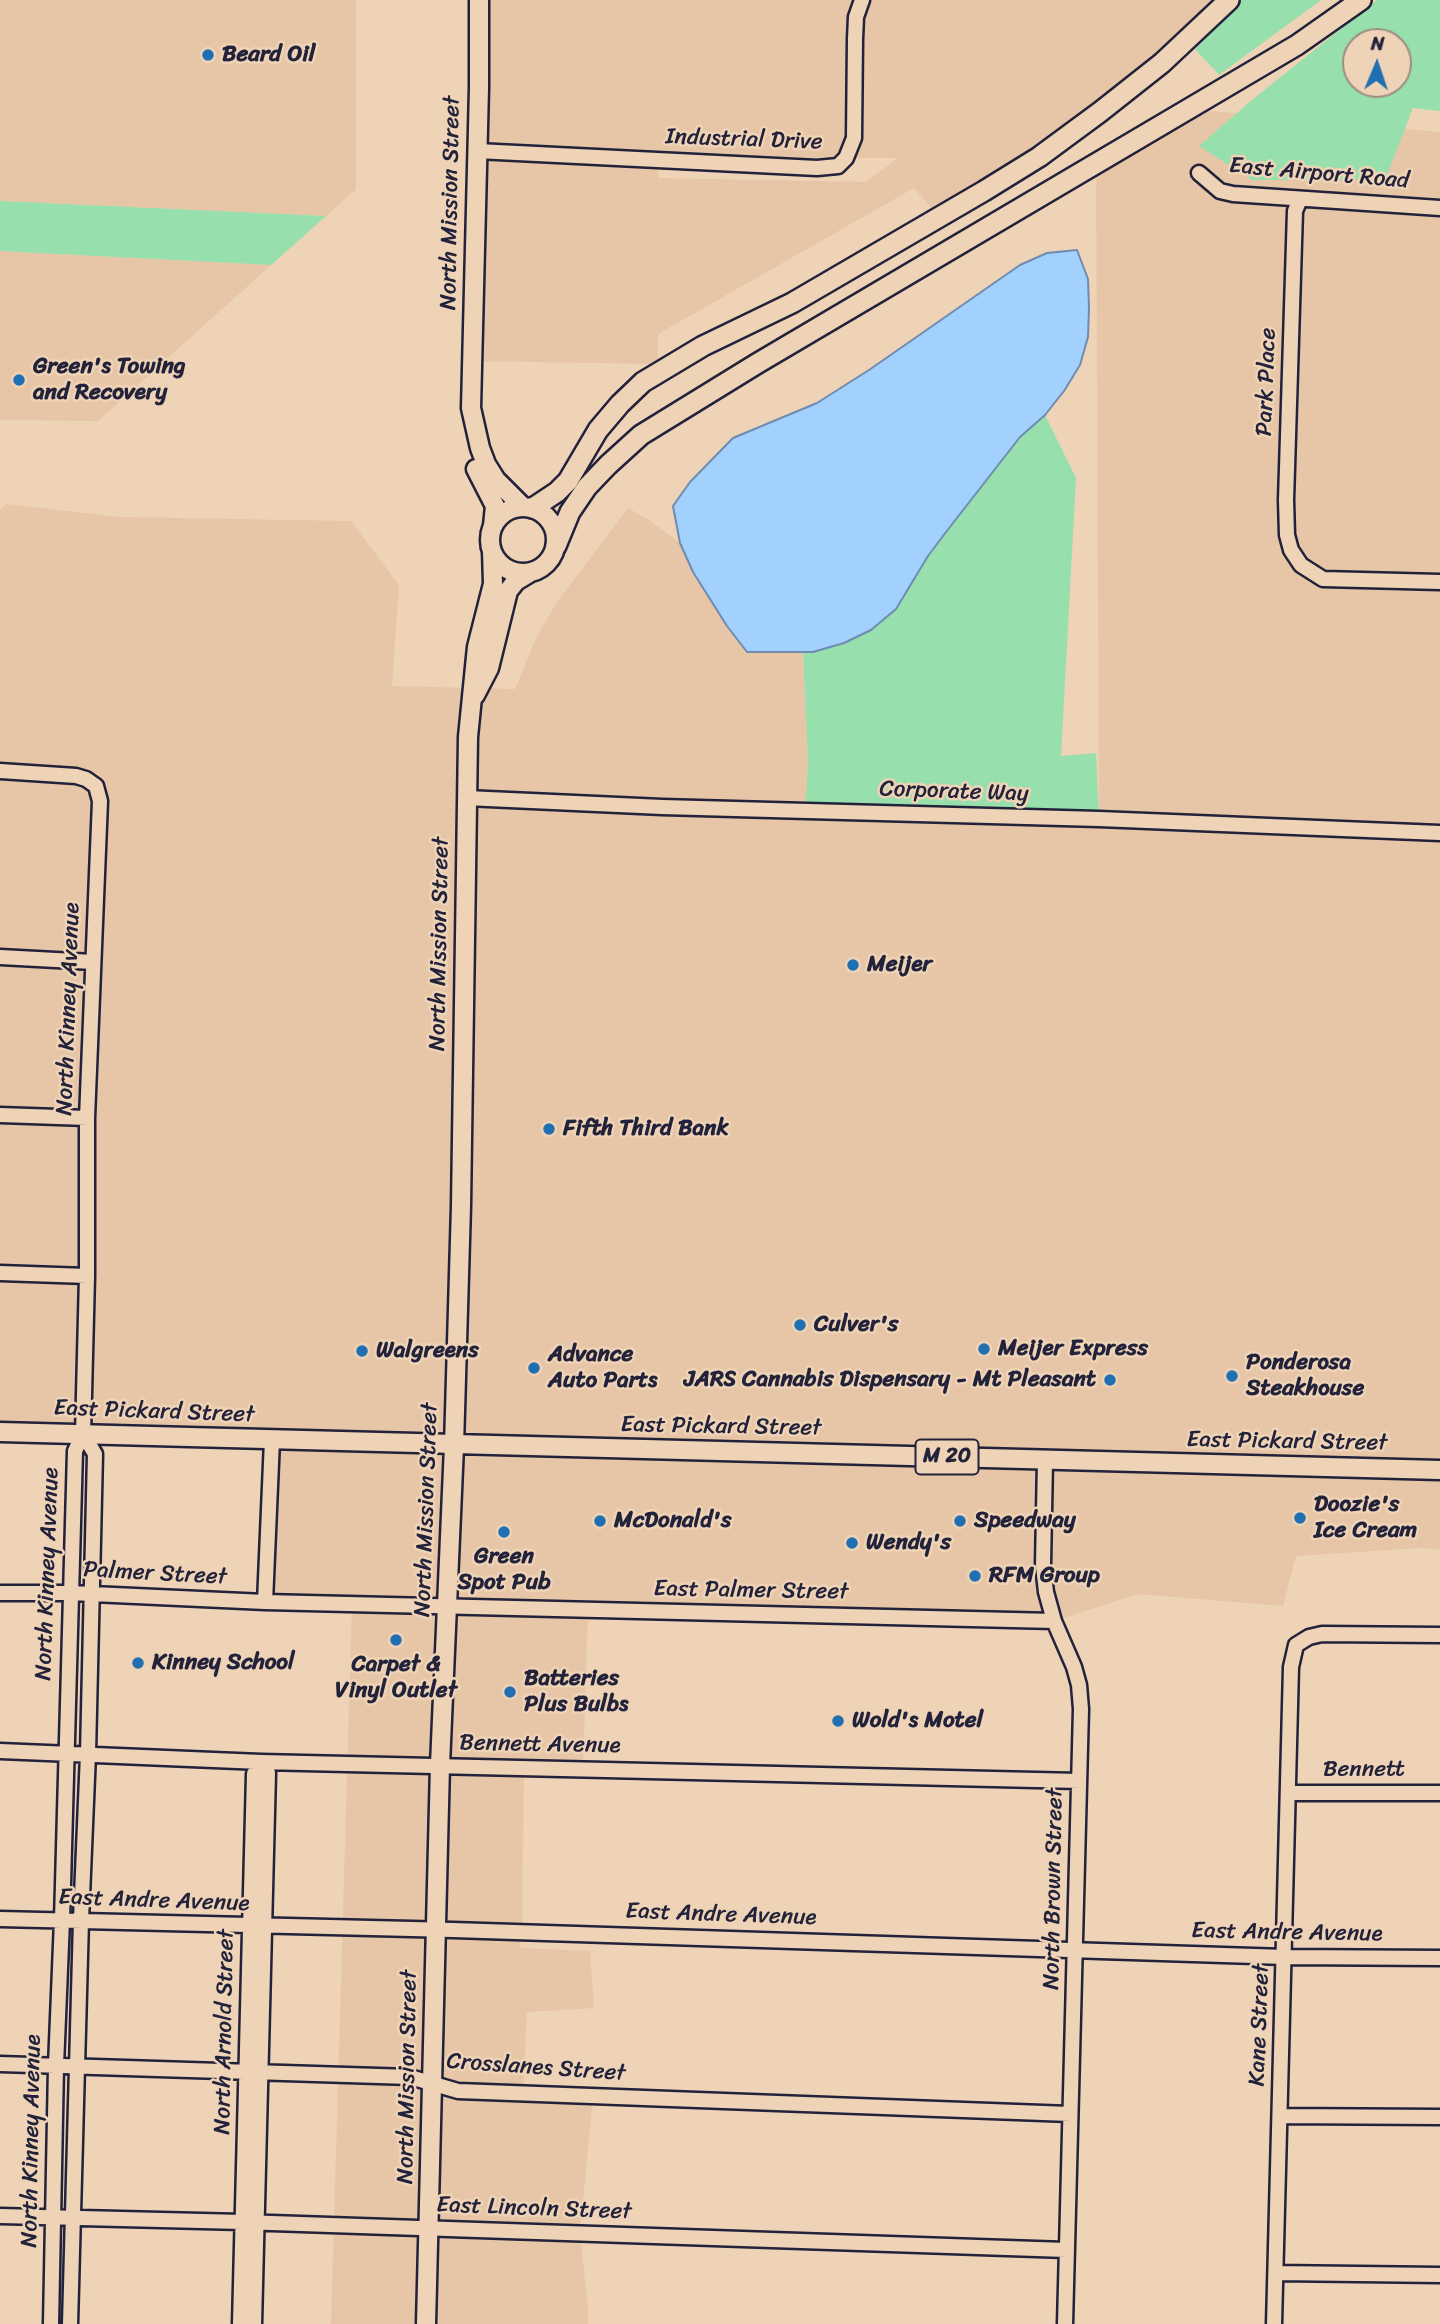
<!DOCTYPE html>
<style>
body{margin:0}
#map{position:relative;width:1440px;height:2324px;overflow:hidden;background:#efd3b6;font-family:Sriracha,sans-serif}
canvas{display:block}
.north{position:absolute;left:1342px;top:28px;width:70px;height:70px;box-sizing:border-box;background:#efd3b6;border:2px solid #9d8c85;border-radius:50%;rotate:2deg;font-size:19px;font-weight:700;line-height:28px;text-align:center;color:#22223b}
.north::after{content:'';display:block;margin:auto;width:24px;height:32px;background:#1f6fb2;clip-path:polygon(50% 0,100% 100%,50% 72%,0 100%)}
</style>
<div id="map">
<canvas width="1440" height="2324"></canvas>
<div class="north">N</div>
</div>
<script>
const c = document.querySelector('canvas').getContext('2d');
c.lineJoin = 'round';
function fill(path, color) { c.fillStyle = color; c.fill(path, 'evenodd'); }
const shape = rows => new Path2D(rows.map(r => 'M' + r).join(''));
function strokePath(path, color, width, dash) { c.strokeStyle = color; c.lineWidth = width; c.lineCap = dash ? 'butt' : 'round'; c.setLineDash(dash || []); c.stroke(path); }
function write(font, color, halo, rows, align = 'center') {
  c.font = font + ' Sriracha,sans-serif'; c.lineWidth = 5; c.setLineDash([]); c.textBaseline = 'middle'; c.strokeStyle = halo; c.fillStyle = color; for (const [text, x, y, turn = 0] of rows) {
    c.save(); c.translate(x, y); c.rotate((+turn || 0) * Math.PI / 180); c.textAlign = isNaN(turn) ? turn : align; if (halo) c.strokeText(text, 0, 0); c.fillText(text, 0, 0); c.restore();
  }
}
fill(shape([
 [0,0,356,0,356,189,326,216,0,201],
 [482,0,1227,0,1162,63,940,218,914,188,658,334,658,364,473,361],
 [846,158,898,158,866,182,658,178,657,160,838,166],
 [1189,109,1440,132,1440,1550,1422,1548,1296,1556,1283,1606,1138,1594,1054,1621,588,1609,583,1768,524,1767,522,1932,520,1948,590,1951,594,2008,527,2012,523,2093,593,2096,580,2233,588,2309,588,2324,331,2324,352,1604,265,1602,272,1441,0,1432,0,510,6,504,119,517,351,521,399,585,392,686,515,689,536,638,557,602,628,508,646,518,680,543,693,572,747,652,803,652,808,763,805,811,1099,819,1096,164],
 [0,251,271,265,98,421,0,420]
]), '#e6c6a6');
fill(shape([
 [1242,0,1321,0,1219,75,1195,49],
 [1377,0,1440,0,1440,111,1413,108,1385,180,1252,180,1199,146,1253,99],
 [1356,42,1398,42,1398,84,1356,84],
 [0,201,326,216,271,265,0,251],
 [1045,415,1076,478,1061,756,1096,753,1099,819,805,811,808,763,803,652,844,643,871,630,1020,437]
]), '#97dfad');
const water = shape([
 [1077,250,1088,279,1089,308,1088,337,1080,365,1064,391,1045,415,1020,437,946,532,928,556,896,609,871,630,844,643,813,652,747,652,727,626,693,572,680,543,673,506,690,482,733,438,817,403,869,370,1020,265,1047,253,1077,250]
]);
fill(water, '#a2d1fe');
strokePath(water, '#6f8bb0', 2);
const minor = shape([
 [477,151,817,168,838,166,846,158,854,138,855,39,856,17,862,0],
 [1199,173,1220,191,1233,194,1440,208],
 [1300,199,1295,211,1286,500,1287,535,1291,550,1301,565,1323,579,1440,582],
 [0,771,76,776,86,779,96,786,100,801,87,1118,87,1276,83,1434,75,1451,62,1920,56,2066,51,2324],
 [466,798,662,807,1099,819,1440,833],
 [0,957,93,962],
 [0,1115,87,1118],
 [0,1273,87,1276],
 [1045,1460,1043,1565,1046,1592,1054,1621,1074,1667,1079,1685,1081,1709,1065,2324],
 [0,1593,71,1593,265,1602,1054,1621],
 [265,1602,272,1440],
 [0,1751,261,1762,1079,1781],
 [1288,1793,1440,1793],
 [0,1919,453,1930,1285,1957,1440,1958],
 [0,2064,410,2077,458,2091,1070,2114],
 [1280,2116,1440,2117],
 [0,2216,242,2222,1066,2250],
 [1276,2273,1440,2275],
 [70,2324,81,1920,88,1754,95,1454,83,1434],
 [240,2324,254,1774,261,1762,268,1773,254,2324],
 [1274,2324,1291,1667,1296,1645,1309,1637,1322,1634,1440,1635]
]);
const major = shape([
 [479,0,479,88,471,408,480,448,486,464,496,480,523,507],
 [476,469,495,506,493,526],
 '490 540a33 33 0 1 1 66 0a33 33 0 1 1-66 0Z',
 [475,695,489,668,508,591,516,581,531,572],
 [0,1432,1440,1470],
 [426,2324,440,1765,454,1446,461,1206,468,737,477,647,493,584,492,551]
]);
const highway = shape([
 [533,508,557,492,568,481,598,430,620,404,643,382,703,346,792,303,984,191,1039,157,1100,112,1162,63,1229,0],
 [556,546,570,512,587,487,608,465,641,435,758,363,1297,45,1361,0]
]);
strokePath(minor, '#22223b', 19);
strokePath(major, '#22223b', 23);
strokePath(highway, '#22223b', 24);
strokePath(minor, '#efd3b6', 14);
strokePath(major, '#efd3b6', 18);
strokePath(highway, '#efd3b6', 19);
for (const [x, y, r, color] of [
 [208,55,7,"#1f6fb2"],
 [19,380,7,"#1f6fb2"],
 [853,965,7,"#1f6fb2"],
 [549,1129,7,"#1f6fb2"],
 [800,1325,7,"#1f6fb2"],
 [984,1349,7,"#1f6fb2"],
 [362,1351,7,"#1f6fb2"],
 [534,1368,7,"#1f6fb2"],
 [1232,1376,7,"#1f6fb2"],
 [1110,1380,7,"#1f6fb2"],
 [1300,1518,7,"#1f6fb2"],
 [600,1521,7,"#1f6fb2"],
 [960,1521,7,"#1f6fb2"],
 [504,1532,7,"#1f6fb2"],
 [852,1543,7,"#1f6fb2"],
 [975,1576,7,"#1f6fb2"],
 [396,1640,7,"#1f6fb2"],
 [138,1663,7,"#1f6fb2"],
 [510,1692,7,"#1f6fb2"],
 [838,1721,7,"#1f6fb2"]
]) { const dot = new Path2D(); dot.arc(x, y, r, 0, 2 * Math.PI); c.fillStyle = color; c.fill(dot); strokePath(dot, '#efd3b6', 2.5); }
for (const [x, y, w] of [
 [947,1457,63]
]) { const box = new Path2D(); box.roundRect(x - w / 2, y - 17.5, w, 35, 5); c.fillStyle = '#efd3b6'; c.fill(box); strokePath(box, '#22223b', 2); }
write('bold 21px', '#22223b', null, [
 ["M 20",947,1457]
]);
write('bold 23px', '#22223b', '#efd3b6', [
 ["Beard Oil",222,55],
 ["Green's Towing",33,367],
 ["and Recovery",33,393],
 ["Meijer",867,965],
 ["Fifth Third Bank",563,1129],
 ["Culver's",814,1325],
 ["Meijer Express",998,1349],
 ["Walgreens",376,1351],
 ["Advance",548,1355],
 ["Auto Parts",548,1381],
 ["Ponderosa",1246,1363],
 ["Steakhouse",1246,1389],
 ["JARS Cannabis Dispensary - Mt Pleasant",1096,1380,"right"],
 ["Doozie's",1314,1505],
 ["Ice Cream",1314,1531],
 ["McDonald's",614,1521],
 ["Speedway",974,1521],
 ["Wendy's",866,1543],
 ["Green",504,1557,"center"],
 ["Spot Pub",504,1583,"center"],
 ["RFM Group",989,1576],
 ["Kinney School",152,1663],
 ["Carpet &",396,1665,"center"],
 ["Vinyl Outlet",396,1691,"center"],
 ["Batteries",524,1679],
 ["Plus Bulbs",524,1705],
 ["Wold's Motel",852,1721]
], 'left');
write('23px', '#22223b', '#efd3b6', [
 ["Industrial Drive",744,140,2],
 ["East Airport Road",1319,174,5],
 ["North Mission Street",451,203,-89],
 ["Park Place",1267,382,-88],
 ["Corporate Way",954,792,2],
 ["North Mission Street",440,944,-89],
 ["North Kinney Avenue",69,1009,-88],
 ["East Pickard Street",154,1412,2],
 ["East Pickard Street",721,1427,1],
 ["East Pickard Street",1287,1442,1],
 ["North Mission Street",427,1510,-88],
 ["North Kinney Avenue",48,1574,-88],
 ["Palmer Street",155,1574,3],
 ["East Palmer Street",751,1591,1],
 ["Bennett Avenue",540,1745,1],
 ["Bennett",1364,1770],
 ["North Brown Street",1054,1889,-89],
 ["East Andre Avenue",154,1901,2],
 ["East Andre Avenue",721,1915,2],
 ["East Andre Avenue",1287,1933,1],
 ["Kane Street",1260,2025,-88],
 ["North Arnold Street",225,2032,-89],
 ["Crosslanes Street",536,2068,4],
 ["North Mission Street",408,2077,-89],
 ["North Kinney Avenue",32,2141,-89],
 ["East Lincoln Street",534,2209,2]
]);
</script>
